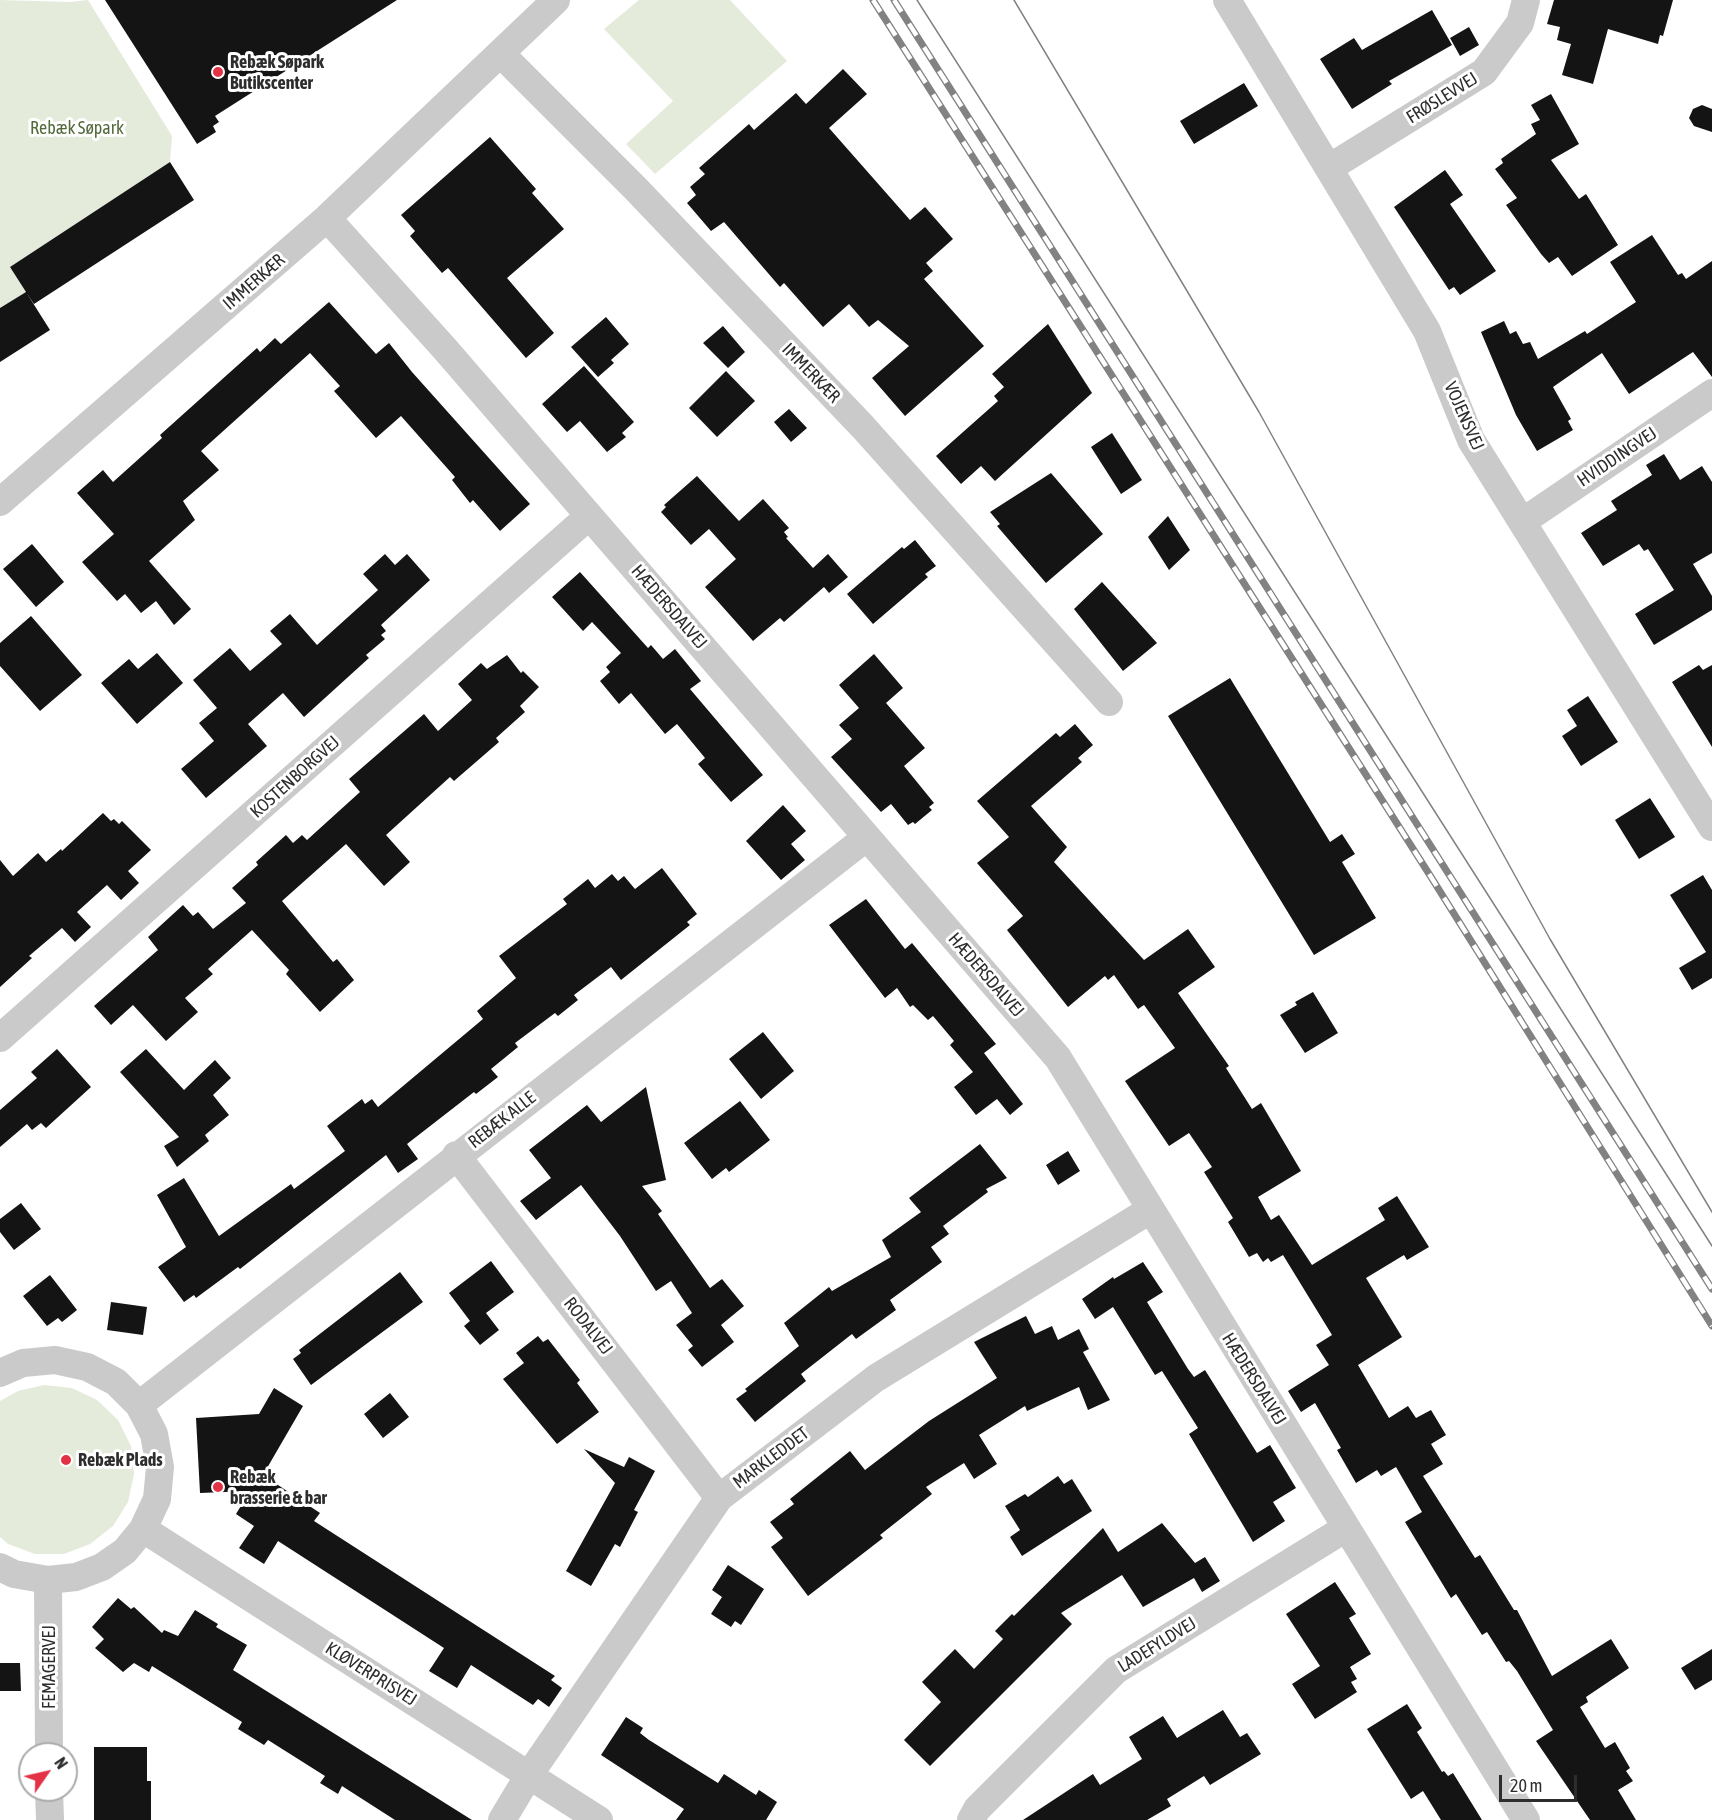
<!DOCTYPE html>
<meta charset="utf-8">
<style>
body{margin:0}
#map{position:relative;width:1712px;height:1820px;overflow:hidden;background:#fff;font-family:"Asap Condensed",sans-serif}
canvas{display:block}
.north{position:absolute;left:18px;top:1742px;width:60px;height:60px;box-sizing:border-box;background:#fff;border:2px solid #ababab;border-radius:50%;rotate:56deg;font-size:16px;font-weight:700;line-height:24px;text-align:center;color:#2d2d2d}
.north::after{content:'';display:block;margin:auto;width:21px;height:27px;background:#e33145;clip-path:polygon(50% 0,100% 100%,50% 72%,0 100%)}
.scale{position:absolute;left:1499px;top:1775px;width:78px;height:27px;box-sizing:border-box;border:3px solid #2d2d2d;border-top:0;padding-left:8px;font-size:18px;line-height:21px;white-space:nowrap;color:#2d2d2d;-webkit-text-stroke:4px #fff;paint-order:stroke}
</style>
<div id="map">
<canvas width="1712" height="1820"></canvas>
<div class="north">N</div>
<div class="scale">20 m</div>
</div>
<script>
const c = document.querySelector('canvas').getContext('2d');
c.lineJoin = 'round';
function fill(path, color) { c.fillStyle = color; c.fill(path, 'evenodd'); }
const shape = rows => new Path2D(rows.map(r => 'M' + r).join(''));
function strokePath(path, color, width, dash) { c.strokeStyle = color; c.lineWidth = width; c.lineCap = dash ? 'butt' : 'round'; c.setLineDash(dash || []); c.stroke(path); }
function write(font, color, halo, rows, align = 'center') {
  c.font = font + ' "Asap Condensed",sans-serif'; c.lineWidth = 6; c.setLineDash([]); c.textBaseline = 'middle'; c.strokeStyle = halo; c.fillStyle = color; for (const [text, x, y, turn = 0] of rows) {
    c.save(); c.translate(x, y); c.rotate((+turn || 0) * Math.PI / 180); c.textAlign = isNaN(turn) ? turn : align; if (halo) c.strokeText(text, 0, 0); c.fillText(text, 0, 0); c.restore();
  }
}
fill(shape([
 [0,0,70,2,88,0,172,136,170,162,10,267,26,292,0,308],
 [639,0,730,0,787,61,655,174,626,144,673,101,604,29],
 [44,1385,72,1388,97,1400,118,1420,131,1446,134,1474,128,1502,113,1526,90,1544,64,1554,35,1554,8,1544,0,1537,0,1401,18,1391]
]), '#e4ebdb');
fill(shape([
 [105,0,397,0,215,116,219,122,213,126,216,132,197,144],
 [1554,0,1673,0,1663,36,1660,35,1658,44,1608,29,1593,84,1562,75,1571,44,1557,40,1560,27,1547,24],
 [1432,10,1452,45,1389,81,1392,84,1352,109,1320,59,1354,38,1362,50],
 [1469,27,1479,45,1460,56,1450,38],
 [843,69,867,94,829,128,910,220,925,207,953,239,926,263,933,271,924,279,984,346,905,416,872,378,909,346,878,320,869,327,849,304,823,327,784,283,780,287,724,222,711,231,687,203,696,195,690,187,705,174,699,168,749,124,754,130,796,93,806,104],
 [1244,83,1258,106,1194,144,1180,121],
 [1551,94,1579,144,1551,160,1579,199,1586,194,1618,245,1572,276,1558,257,1549,263,1541,254,1506,205,1517,198,1495,169,1503,163,1501,159,1536,134,1531,124,1540,120,1531,105],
 [1702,105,1712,109,1712,132,1694,126,1689,118,1693,109],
 [490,137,536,189,532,193,564,229,507,278,554,333,526,358,448,268,442,273,410,236,415,231,401,215],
 [170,162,194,200,34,304,26,292,50,330,0,362,0,308,26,292,10,267],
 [1445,170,1463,195,1450,204,1496,271,1460,295,1454,287,1449,290,1394,207],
 [1652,235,1678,275,1682,273,1686,279,1712,261,1712,377,1693,352,1629,394,1602,353,1553,387,1571,419,1568,421,1573,430,1537,451,1516,415,1481,332,1504,321,1510,334,1516,331,1523,344,1530,342,1538,359,1585,331,1587,334,1636,302,1610,262],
 [329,302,376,354,389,343,412,372,530,504,500,531,473,500,470,503,452,480,455,477,401,416,376,438,334,391,340,386,310,353,201,451,219,470,183,501,195,520,149,561,191,609,174,625,156,601,141,613,125,594,117,601,82,562,114,534,77,493,103,470,113,482,162,438,160,435,257,348,260,352,275,338,281,344],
 [606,317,629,344,611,360,614,363,598,377,571,347],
 [1048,324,1092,393,995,481,981,466,961,484,936,456,998,401,994,396,1004,387,992,374],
 [723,326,745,352,728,368,703,343],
 [584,366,634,422,622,433,626,437,607,452,580,421,567,432,542,404],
 [726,371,755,401,717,437,689,408],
 [789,409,807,428,791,442,774,422],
 [1112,433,1142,480,1121,494,1091,447],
 [1664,454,1680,480,1702,466,1712,482,1712,553,1693,564,1712,596,1712,610,1654,645,1635,614,1674,590,1648,549,1644,551,1639,544,1603,566,1581,533,1617,510,1611,501,1652,475,1646,465],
 [1051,473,1103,534,1046,583,997,526,1000,524,990,512],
 [697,476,739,521,763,499,789,528,784,532,788,537,786,538,813,568,828,554,848,577,829,593,824,587,784,622,780,618,753,641,705,587,736,559,709,529,691,545,661,512,666,507,664,505],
 [1168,516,1190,550,1169,570,1148,537],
 [915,540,936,566,925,574,928,577,873,624,847,594,902,547,904,549],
 [32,544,64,582,36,607,3,569],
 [385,554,395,565,407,554,430,580,381,625,386,631,381,635,385,639,366,655,369,658,304,717,283,693,248,724,267,746,206,798,181,769,214,741,199,723,217,708,193,680,230,648,250,671,282,644,270,631,290,614,317,645,378,590,363,574],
 [580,572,648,648,651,645,663,659,675,649,701,681,690,689,763,775,731,802,698,764,705,758,677,724,665,734,631,693,619,704,600,681,610,672,606,667,621,653,592,622,583,631,552,597],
 [1102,582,1157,643,1123,671,1074,609],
 [31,616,82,675,40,711,0,666,0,643],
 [157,653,183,683,137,724,101,683,129,659,138,669],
 [874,654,903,688,886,703,925,748,904,766,934,803,929,807,932,810,915,824,913,822,908,825,891,804,881,812,831,757,852,739,839,725,859,708,839,685],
 [507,655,521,673,523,671,539,687,520,706,525,712,496,738,499,742,454,781,450,777,386,835,410,862,384,886,346,844,282,901,333,962,337,959,354,980,320,1012,286,974,289,970,252,930,208,969,213,974,185,998,198,1012,166,1041,133,1005,111,1025,94,1006,158,950,148,937,183,905,193,916,198,912,213,929,246,903,232,888,258,865,256,862,286,835,293,843,302,835,307,840,360,792,349,779,424,714,438,731,472,700,458,684,481,663,487,669],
 [1699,665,1703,670,1712,665,1712,747,1672,682],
 [1230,678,1330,842,1342,834,1355,854,1342,862,1376,918,1314,955,1168,716],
 [1588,696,1618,742,1581,766,1562,736,1577,726,1567,710],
 [1075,724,1093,745,1078,758,1082,762,1031,806,1067,847,1054,862,1144,960,1188,929,1215,967,1178,993,1229,1066,1226,1068,1252,1109,1261,1103,1301,1171,1258,1197,1271,1220,1279,1215,1312,1265,1385,1220,1378,1208,1397,1196,1429,1247,1407,1260,1404,1255,1366,1278,1402,1337,1358,1365,1389,1418,1408,1406,1416,1418,1431,1410,1446,1435,1431,1444,1443,1464,1423,1476,1475,1558,1480,1555,1514,1610,1517,1610,1552,1676,1611,1639,1629,1668,1586,1697,1588,1702,1580,1707,1605,1748,1615,1742,1630,1768,1626,1771,1633,1781,1618,1790,1636,1820,1590,1820,1536,1741,1553,1730,1517,1671,1509,1661,1506,1662,1487,1632,1482,1635,1456,1594,1451,1598,1405,1522,1422,1512,1396,1467,1381,1476,1377,1470,1356,1483,1337,1450,1341,1448,1315,1403,1301,1412,1288,1391,1329,1365,1316,1345,1332,1335,1283,1255,1271,1262,1268,1258,1263,1262,1257,1253,1249,1257,1228,1222,1233,1218,1204,1172,1212,1167,1189,1133,1169,1146,1125,1081,1175,1048,1144,1005,1138,1009,1114,975,1108,980,1105,976,1068,1007,1007,930,1023,916,977,863,1009,837,977,801,1056,733,1060,737],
 [1650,798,1675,837,1639,859,1615,820],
 [783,805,806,831,791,844,805,860,781,880,746,841],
 [103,813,111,821,114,819,119,824,122,821,151,850,128,871,139,883,121,900,107,885,77,912,91,927,75,942,62,928,29,956,32,958,0,987,0,860,13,876,38,853,46,862,61,849,62,851],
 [662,868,697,914,687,922,690,925,621,980,611,967,574,995,578,1000,558,1016,555,1013,515,1043,518,1047,491,1069,498,1077,476,1094,474,1092,407,1144,418,1159,398,1173,386,1155,240,1269,238,1267,196,1298,194,1295,184,1302,158,1267,186,1247,157,1195,184,1178,219,1236,291,1184,294,1189,345,1151,327,1126,362,1099,365,1104,372,1099,378,1107,483,1019,477,1011,516,978,499,956,567,904,563,899,588,879,595,888,612,874,618,881,624,876,635,889],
 [1703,875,1712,890,1712,978,1692,990,1679,968,1706,952,1670,895],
 [866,899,905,949,912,943,996,1044,984,1053,1023,1104,1010,1115,997,1099,976,1115,954,1087,973,1072,950,1045,954,1041,933,1016,928,1020,913,1005,910,1007,897,988,885,998,829,925],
 [1313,992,1338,1033,1305,1053,1280,1015,1297,1005,1295,1002],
 [763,1032,794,1071,761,1099,729,1059],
 [57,1049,91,1087,46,1128,41,1123,32,1130,27,1124,0,1147,0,1110,37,1078,31,1072],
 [146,1049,184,1090,215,1060,231,1078,213,1095,229,1115,205,1135,209,1141,177,1167,164,1146,179,1137,120,1072],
 [646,1087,666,1180,642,1186,662,1211,658,1214,710,1288,722,1279,744,1306,721,1325,734,1342,702,1367,688,1350,693,1346,676,1325,692,1313,671,1281,656,1291,620,1236,581,1185,536,1220,520,1201,551,1178,529,1150,587,1105,601,1122],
 [740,1101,770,1140,729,1172,726,1168,712,1179,684,1143],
 [980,1144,1007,1178,986,1189,988,1192,943,1226,949,1234,931,1247,942,1262,890,1300,896,1310,856,1339,852,1334,801,1374,806,1381,755,1422,736,1399,747,1391,745,1389,799,1346,784,1323,829,1287,832,1291,891,1257,882,1240,921,1212,909,1198],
 [1068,1151,1080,1171,1058,1185,1046,1165],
 [21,1203,41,1229,14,1250,0,1232,0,1219],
 [491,1261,514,1292,486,1313,499,1330,480,1345,464,1326,470,1321,449,1293],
 [1143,1262,1163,1292,1147,1302,1188,1369,1194,1377,1205,1370,1257,1453,1270,1445,1296,1488,1273,1502,1285,1521,1253,1542,1189,1434,1198,1428,1162,1371,1155,1375,1113,1307,1095,1319,1082,1299,1113,1277,1114,1279],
 [400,1272,423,1302,311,1385,293,1359,301,1353,299,1350],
 [50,1275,77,1310,62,1322,58,1318,47,1326,23,1296],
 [111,1302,147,1307,143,1335,107,1330],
 [1026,1316,1035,1334,1052,1326,1058,1340,1079,1329,1089,1349,1083,1352,1110,1400,1088,1410,1079,1387,1027,1411,1025,1406,979,1435,997,1464,974,1479,964,1463,926,1487,932,1494,880,1535,883,1538,808,1596,771,1547,783,1538,770,1522,794,1504,790,1499,850,1451,865,1470,929,1421,997,1378,974,1342],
 [538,1336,543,1342,548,1339,580,1380,577,1383,599,1412,557,1444,503,1379,524,1363,516,1353],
 [274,1388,303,1406,263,1475,320,1513,314,1521,555,1676,551,1680,562,1688,549,1707,538,1699,533,1705,471,1665,457,1688,429,1671,444,1648,278,1541,264,1564,239,1548,254,1526,236,1514,250,1491,200,1493,196,1418,259,1414],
 [390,1393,409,1417,383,1438,364,1414],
 [584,1449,624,1467,629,1457,655,1471,634,1510,638,1512,620,1547,615,1544,591,1586,566,1571,615,1483],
 [1058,1476,1064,1484,1072,1479,1092,1511,1022,1556,1010,1537,1020,1530,1005,1506,1025,1494,1028,1497],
 [1162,1523,1195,1563,1205,1557,1220,1581,1202,1592,1194,1578,1143,1607,1122,1575,1061,1613,1072,1624,930,1766,904,1740,941,1702,922,1682,955,1649,974,1669,1003,1639,995,1631,1012,1614,1014,1616,1103,1528,1118,1552],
 [728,1565,764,1589,741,1625,735,1621,731,1627,711,1614,722,1597,712,1590],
 [1335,1582,1356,1614,1349,1618,1371,1654,1350,1667,1357,1679,1351,1682,1357,1692,1315,1719,1292,1684,1320,1666,1286,1614],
 [118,1598,131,1609,134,1607,162,1633,164,1630,178,1636,195,1610,218,1624,216,1627,247,1645,233,1670,472,1820,395,1820,342,1786,338,1794,320,1783,325,1776,268,1740,264,1745,238,1729,242,1722,152,1666,149,1672,134,1663,123,1672,95,1648,104,1639,92,1627],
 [1712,1649,1712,1680,1695,1690,1681,1668],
 [0,1663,20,1663,21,1691,0,1691],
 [1407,1704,1422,1728,1417,1732,1442,1772,1444,1771,1448,1776,1453,1773,1482,1820,1441,1820,1423,1791,1411,1799,1367,1729],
 [1223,1710,1240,1737,1247,1733,1261,1754,1210,1785,1204,1776,1167,1799,1171,1806,1147,1820,1023,1820,1093,1774,1100,1785,1142,1759,1129,1737,1163,1716,1177,1738],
 [626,1717,643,1728,640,1733,649,1740,718,1783,724,1774,756,1795,759,1790,777,1802,766,1820,676,1820,684,1809,601,1755],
 [94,1747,147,1747,147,1781,151,1781,151,1820,94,1820]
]), '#141414');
strokePath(shape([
 [1227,0,1427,331,1471,440,1712,827],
 [501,54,636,189,863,427,1109,702],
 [1329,168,1484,72,1520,23,1526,0],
 [327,218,445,349,1058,1058,1526,1820],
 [0,502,327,218,556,0],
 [1522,522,1712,393],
 [0,1038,589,516],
 [456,1155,719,1498],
 [0,1373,23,1363,55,1360,87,1367,116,1382,139,1405,154,1434,160,1467,157,1499,143,1529,125,1551,102,1567,76,1577,48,1580,14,1574,0,1567],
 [139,1405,867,837],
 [143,1529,599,1820],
 [48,1580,49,1754],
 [49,1790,50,1820],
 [502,1820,529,1775,719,1498,876,1378,1150,1210],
 [971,1820,977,1809,1116,1670,1346,1528]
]), '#cacaca', 28);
strokePath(shape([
 [917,0,1712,1246],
 [1014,0,1259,412,1550,939,1712,1212]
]), '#828282', 1.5);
const rail = shape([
 [873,0,1431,877,1712,1326],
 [894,0,1712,1289]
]);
strokePath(rail, '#828282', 7);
strokePath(rail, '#fff', 4.5, [14]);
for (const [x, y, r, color] of [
 [218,72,6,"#e33145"],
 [66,1460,6,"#e33145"],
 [218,1487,6,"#e33145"]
]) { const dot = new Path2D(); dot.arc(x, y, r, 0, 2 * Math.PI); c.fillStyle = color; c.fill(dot); strokePath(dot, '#fff', 2); }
write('bold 18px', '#2d2d2d', '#fff', [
 ["Rebæk Søpark",230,62],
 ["Butikscenter",230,83],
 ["Rebæk Plads",78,1460],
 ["Rebæk",230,1477],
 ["brasserie & bar",230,1498]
], 'left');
write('18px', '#2d2d2d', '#fff', [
 ["FRØSLEVVEJ",1442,98,-32],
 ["IMMERKÆR",254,282,-41],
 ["IMMERKÆR",811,373,46],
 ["VOJENSVEJ",1464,416,66],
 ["HVIDDINGVEJ",1617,457,-34],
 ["HÆDERSDALVEJ",669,607,49],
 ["KOSTENBORGVEJ",295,777,-42],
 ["HÆDERSDALVEJ",986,975,49],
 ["REBÆK ALLE",502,1120,-38],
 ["RODALVEJ",588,1326,52],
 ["HÆDERSDALVEJ",1254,1379,58],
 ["MARKLEDDET",771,1458,-37],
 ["LADEFYLDVEJ",1157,1645,-32],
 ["FEMAGERVEJ",49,1667,-90],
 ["KLØVERPRISVEJ",371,1674,32]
]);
write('18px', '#52693b', '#fff', [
 ["Rebæk Søpark",77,128]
]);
</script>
